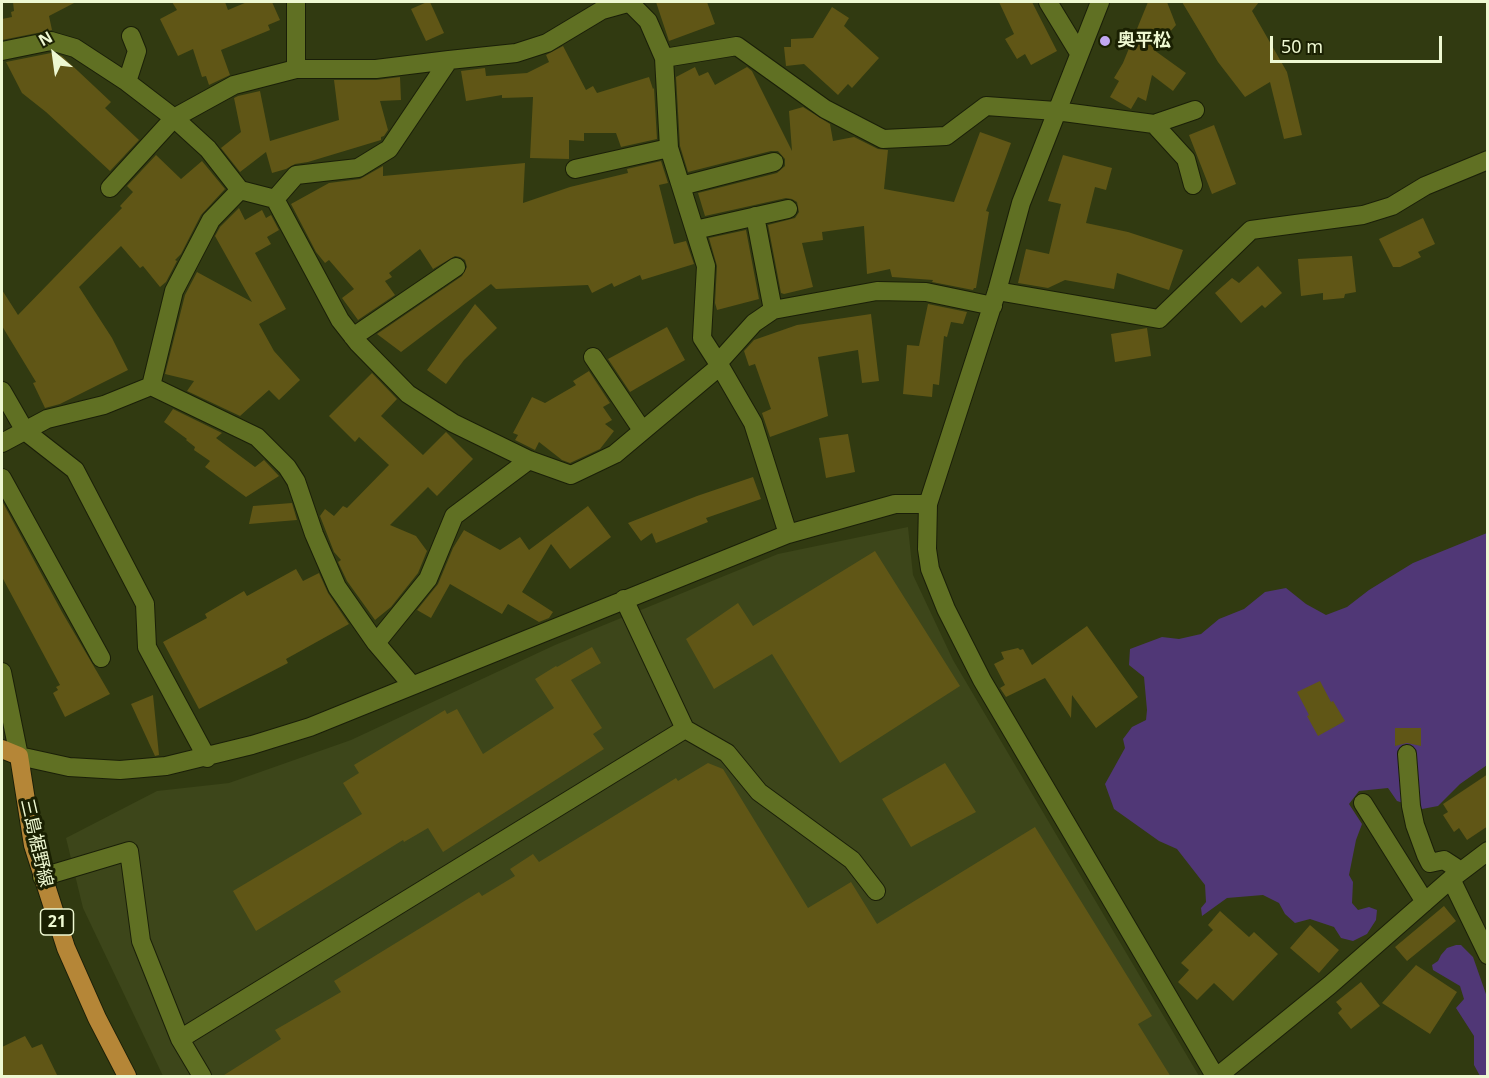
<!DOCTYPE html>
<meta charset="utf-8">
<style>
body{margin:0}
#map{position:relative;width:1489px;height:1078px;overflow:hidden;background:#313a11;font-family:"Noto Sans",sans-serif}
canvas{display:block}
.frame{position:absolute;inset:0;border:3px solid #eef8d2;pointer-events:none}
.north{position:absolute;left:24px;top:24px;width:60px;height:60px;-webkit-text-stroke:4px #1a2002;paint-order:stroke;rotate:331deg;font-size:16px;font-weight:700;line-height:24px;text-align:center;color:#eef8d2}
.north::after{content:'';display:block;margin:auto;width:21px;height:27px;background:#eef8d2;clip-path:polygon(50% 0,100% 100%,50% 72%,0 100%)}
.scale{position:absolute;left:1270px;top:36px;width:172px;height:27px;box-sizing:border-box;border:3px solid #eef8d2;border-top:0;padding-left:8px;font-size:18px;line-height:21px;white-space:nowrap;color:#eef8d2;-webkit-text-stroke:4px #1a2002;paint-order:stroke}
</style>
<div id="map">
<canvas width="1489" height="1078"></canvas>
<div class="frame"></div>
<div class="north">N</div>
<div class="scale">50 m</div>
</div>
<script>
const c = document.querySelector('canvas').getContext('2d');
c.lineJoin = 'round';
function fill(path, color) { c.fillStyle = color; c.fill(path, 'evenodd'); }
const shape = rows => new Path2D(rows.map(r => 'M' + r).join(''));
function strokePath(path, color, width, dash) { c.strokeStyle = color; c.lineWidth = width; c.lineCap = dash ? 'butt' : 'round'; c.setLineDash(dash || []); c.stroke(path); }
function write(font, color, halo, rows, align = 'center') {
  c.font = font + ' "Noto Sans","Noto Sans JP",sans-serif'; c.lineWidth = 6; c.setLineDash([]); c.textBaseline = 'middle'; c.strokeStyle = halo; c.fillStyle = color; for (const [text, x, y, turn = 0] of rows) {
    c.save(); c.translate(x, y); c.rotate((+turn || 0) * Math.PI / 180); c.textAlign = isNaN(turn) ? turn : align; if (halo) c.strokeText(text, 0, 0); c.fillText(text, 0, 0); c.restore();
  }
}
fill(shape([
 [908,527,913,575,953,660,1199,1076,163,1076,83,908,66,838,157,791,229,783,351,740,555,645,778,554]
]), '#3d461a');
fill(shape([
 [1487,533,1487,765,1460,784,1438,806,1422,809,1397,801,1388,788,1359,791,1349,804,1362,824,1356,840,1349,875,1353,882,1352,903,1358,910,1369,907,1377,910,1376,920,1367,934,1353,941,1341,938,1334,927,1310,919,1295,923,1285,914,1279,903,1263,895,1227,898,1202,916,1201,908,1206,902,1205,885,1177,849,1159,841,1114,809,1105,784,1125,748,1123,739,1132,727,1146,720,1147,710,1144,677,1129,665,1130,649,1162,637,1179,639,1201,634,1219,619,1244,609,1265,592,1286,588,1306,604,1326,615,1347,607,1369,590,1413,563],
 [1456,945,1461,945,1473,957,1487,997,1487,1076,1480,1076,1474,1065,1474,1036,1456,1008,1464,999,1460,986,1433,970,1432,965,1438,961,1441,955,1447,948]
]), '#503776');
fill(shape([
 [13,2,76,2,49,16,52,30,2,40,2,19,12,17,11,12,14,11],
 [172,2,225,2,228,10,247,2,272,2,280,20,268,25,270,30,221,50,230,75,209,85,206,76,202,77,193,49,178,56,160,19,177,10],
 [427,2,430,2,444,33,426,41,411,9],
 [656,2,707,2,715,24,669,41],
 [999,2,1032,2,1057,51,1031,65,1025,54,1017,59,1005,39,1014,34],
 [1148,2,1167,2,1176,25,1154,50,1186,73,1173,91,1152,75,1146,101,1138,97,1131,109,1110,97,1119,81,1114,78,1123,63],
 [1182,2,1259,2,1252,11,1287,72,1302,135,1284,139,1270,82,1245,97,1218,62],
 [832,7,849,18,844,26,879,58,852,88,848,84,838,95,804,64,786,66,784,47,791,47,791,39,813,38],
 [563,46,586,90,593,86,597,93,649,77,653,89,654,88,657,139,621,147,616,133,584,133,584,141,569,140,569,159,530,158,533,97,502,98,502,95,466,101,461,71,485,68,486,76,527,73,549,62,546,55],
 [51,53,62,56,111,102,105,108,139,140,110,171,46,112,22,93,6,62],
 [695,67,699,76,708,72,715,85,747,67,752,71,792,151,789,111,803,107,830,124,833,141,854,137,878,149,888,150,884,189,954,202,980,132,1011,143,986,211,989,212,976,288,974,288,973,290,932,282,933,280,892,277,890,269,867,274,864,226,822,232,823,240,802,243,813,287,784,294,781,293,768,225,795,218,799,212,797,202,792,199,786,198,705,216,698,193,777,173,785,166,785,159,778,151,771,151,688,172,680,146,676,77],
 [400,77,401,100,380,101,388,130,384,136,381,137,381,140,308,162,295,164,286,169,272,173,266,152,240,172,221,148,241,132,234,98,238,96,260,91,270,141,339,120,334,80,376,80],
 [1214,125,1236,184,1212,194,1189,135],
 [156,155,181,179,202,161,225,189,201,215,181,254,175,260,177,261,166,282,160,287,143,266,140,268,121,246,79,287,112,338,128,370,60,404,45,408,33,383,36,382,2,326,2,290,18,315,122,208,120,206,133,192,127,186],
 [1063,155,1112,168,1106,190,1095,187,1086,223,1128,232,1183,250,1169,290,1117,273,1114,289,1065,280,1048,288,1018,283,1026,249,1049,254,1061,204,1048,201],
 [661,161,668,183,659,185,674,244,686,241,694,264,642,280,640,275,614,287,612,283,592,293,588,285,496,289,491,284,401,352,377,334,462,276,467,267,465,260,460,257,455,256,433,269,420,249,389,273,392,277,385,281,395,295,358,320,342,298,354,289,329,260,325,263,316,252,291,204,329,183,360,179,383,166,383,176,525,163,523,203,570,187,628,173,627,169],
 [239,208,245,220,262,210,266,218,271,215,279,230,267,237,271,244,255,253,286,309,259,324,274,351,300,380,279,400,269,390,240,416,187,391,194,381,165,374,185,295,197,272,252,302,215,236,220,227],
 [1423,218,1435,244,1418,252,1421,257,1400,267,1393,267,1379,239],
 [746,230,759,299,717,310,715,303,717,266,709,238],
 [1352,256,1356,292,1345,294,1344,298,1323,300,1323,293,1301,296,1298,259],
 [1258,266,1282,293,1265,308,1262,305,1241,323,1215,293,1232,278,1239,283],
 [475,304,497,328,464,360,446,384,427,370],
 [928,304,967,312,963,324,951,322,947,337,944,336,939,385,933,384,932,397,903,394,907,345,919,346],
 [871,314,879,381,862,383,858,350,818,357,828,416,770,437,762,413,771,409,755,364,749,366,744,351,754,340,797,325],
 [667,327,685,360,630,392,608,359],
 [1147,328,1151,356,1115,362,1111,334],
 [589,371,610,403,603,407,612,420,605,424,614,431,600,449,570,463,562,460,539,442,535,450,515,440,518,435,513,433,532,397,545,403,576,385,573,381],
 [372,373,397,399,381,416,423,455,446,432,473,459,437,496,428,487,390,525,416,536,427,551,418,573,391,607,375,620,347,581,338,562,341,560,334,552,320,516,325,509,334,516,343,506,347,508,389,465,359,437,355,442,329,416],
 [173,409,222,433,216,438,255,467,264,460,279,476,246,497,205,467,210,461,194,450,195,447,186,440,187,439,164,422],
 [848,434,855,472,826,478,819,438],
 [753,477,761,499,706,518,708,522,656,543,652,533,641,541,628,523,697,496],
 [2,501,62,612,110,694,65,717,53,693,58,690,56,687,60,685,2,577],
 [292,503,297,520,249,524,253,506],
 [588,506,611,537,570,569,551,544,522,592,553,612,549,618,539,622,508,604,502,614,450,584,431,618,417,610,438,584,453,548,464,530,500,550,520,537,529,550],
 [875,551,960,686,840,763,772,654,714,689,686,639,738,603,753,626],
 [296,569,303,581,319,573,328,593,349,624,286,659,288,663,199,709,163,642,207,618,205,614,244,591,247,596],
 [1087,626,1138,697,1096,728,1072,695,1071,718,1045,678,1006,697,1000,688,1005,685,994,664,1004,659,1001,652,1018,648,1020,650,1023,649,1032,665],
 [592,647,601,663,571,680,602,728,593,734,604,749,443,852,428,828,404,842,403,840,256,931,233,891,362,814,343,783,359,773,354,765,445,710,447,714,457,709,483,754,554,708,535,679,556,666,557,667],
 [1320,681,1331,702,1333,701,1345,721,1318,736,1307,716,1309,715,1297,692],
 [153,695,159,755,155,756,131,704],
 [1395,728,1421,728,1421,746,1407,743,1395,746],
 [708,763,723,769,808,908,851,882,877,924,1035,827,1152,1016,1138,1024,1171,1077,221,1077,281,1039,275,1030,341,992,334,981,479,892,482,896,515,876,510,869,533,854,539,862,676,778,678,781],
 [945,763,976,812,911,847,882,799],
 [1488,774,1488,826,1467,840,1459,828,1454,832,1443,815,1448,812,1443,804],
 [1444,906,1456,921,1407,961,1395,947],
 [1220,911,1249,937,1254,932,1278,954,1233,1001,1214,983,1197,1000,1178,982,1189,970,1181,963,1213,930,1208,925],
 [1310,925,1339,950,1319,973,1290,948],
 [1416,965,1457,992,1430,1034,1382,1003],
 [1361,982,1380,1006,1351,1029,1338,1013,1342,1009,1336,1002],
 [25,1036,32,1048,42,1044,58,1077,2,1077,2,1047]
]), '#605616');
const minor = shape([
 [629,2,648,21,664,58,669,148,706,266,702,338,720,366,753,423,788,534],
 [1048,2,1079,53],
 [1100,2,1021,203,997,291,928,504,927,549,930,569,946,609,982,680,1215,1076],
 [2,51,51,41,75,48,127,82,174,118,208,149,240,190],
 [664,58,737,46,825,109,883,139,946,136,986,106,1056,111,1154,124,1186,159,1193,185],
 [296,69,376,69,449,60],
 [127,82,137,51,131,36],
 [1154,124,1195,110],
 [575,169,669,148],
 [681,186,774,162],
 [110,188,174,118,234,85,296,69,296,2],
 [275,199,296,175,358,168,389,149,449,60,516,53,547,43,602,10,631,2],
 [695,230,788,209],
 [997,291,1159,319,1251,230,1363,215,1392,206,1425,186,1488,160],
 [773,310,877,291,926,292,993,306],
 [353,337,456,267],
 [593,357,642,430],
 [718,363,754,323,773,310,755,216],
 [2,391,25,431,75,470,145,604,147,647,207,758],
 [2,443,47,419,104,405,151,386],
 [2,478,101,658],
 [624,599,685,729,727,753,759,792,852,860,876,891],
 [376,643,428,579,454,516,529,460],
 [2,672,19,756,69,767,120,770,166,766,252,745,310,727,788,534,895,504,928,504],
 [411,684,376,643,337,587,314,534,296,481,287,467,257,437,151,386,174,291,211,220,240,190,275,199,340,320,358,343,408,394,453,423,529,460,571,475,615,454,720,366],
 [1407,754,1411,806,1415,825,1426,855,1430,863,1444,860,1461,871],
 [1363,803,1425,902],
 [42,877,129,851,141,941,180,1039,202,1076],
 [1451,879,1488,955],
 [180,1039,685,729],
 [1218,1076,1330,985,1451,879,1488,851]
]);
const major = shape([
 [2,749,19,756,33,845,66,948,97,1018,127,1076]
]);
strokePath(minor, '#1a1f08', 20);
strokePath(major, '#1a1f08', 20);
strokePath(minor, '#607023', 18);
strokePath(major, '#b58637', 18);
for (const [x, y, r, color] of [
 [1105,41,6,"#c2a8f3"]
]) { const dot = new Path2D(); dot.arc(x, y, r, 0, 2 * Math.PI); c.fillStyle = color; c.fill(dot); strokePath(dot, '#1a2002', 2); }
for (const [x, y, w] of [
 [57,922,33]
]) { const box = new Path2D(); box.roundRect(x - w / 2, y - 13, w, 26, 4.5); c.fillStyle = '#1a2002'; c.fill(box); strokePath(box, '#eef8d2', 1.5); }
write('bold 16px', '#eef8d2', null, [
 ["21",57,922]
]);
write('bold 18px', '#eef8d2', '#1a2002', [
 ["奥平松",1117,41]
], 'left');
write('18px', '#eef8d2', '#1a2002', [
 ["三島裾野線",36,843,77]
]);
</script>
